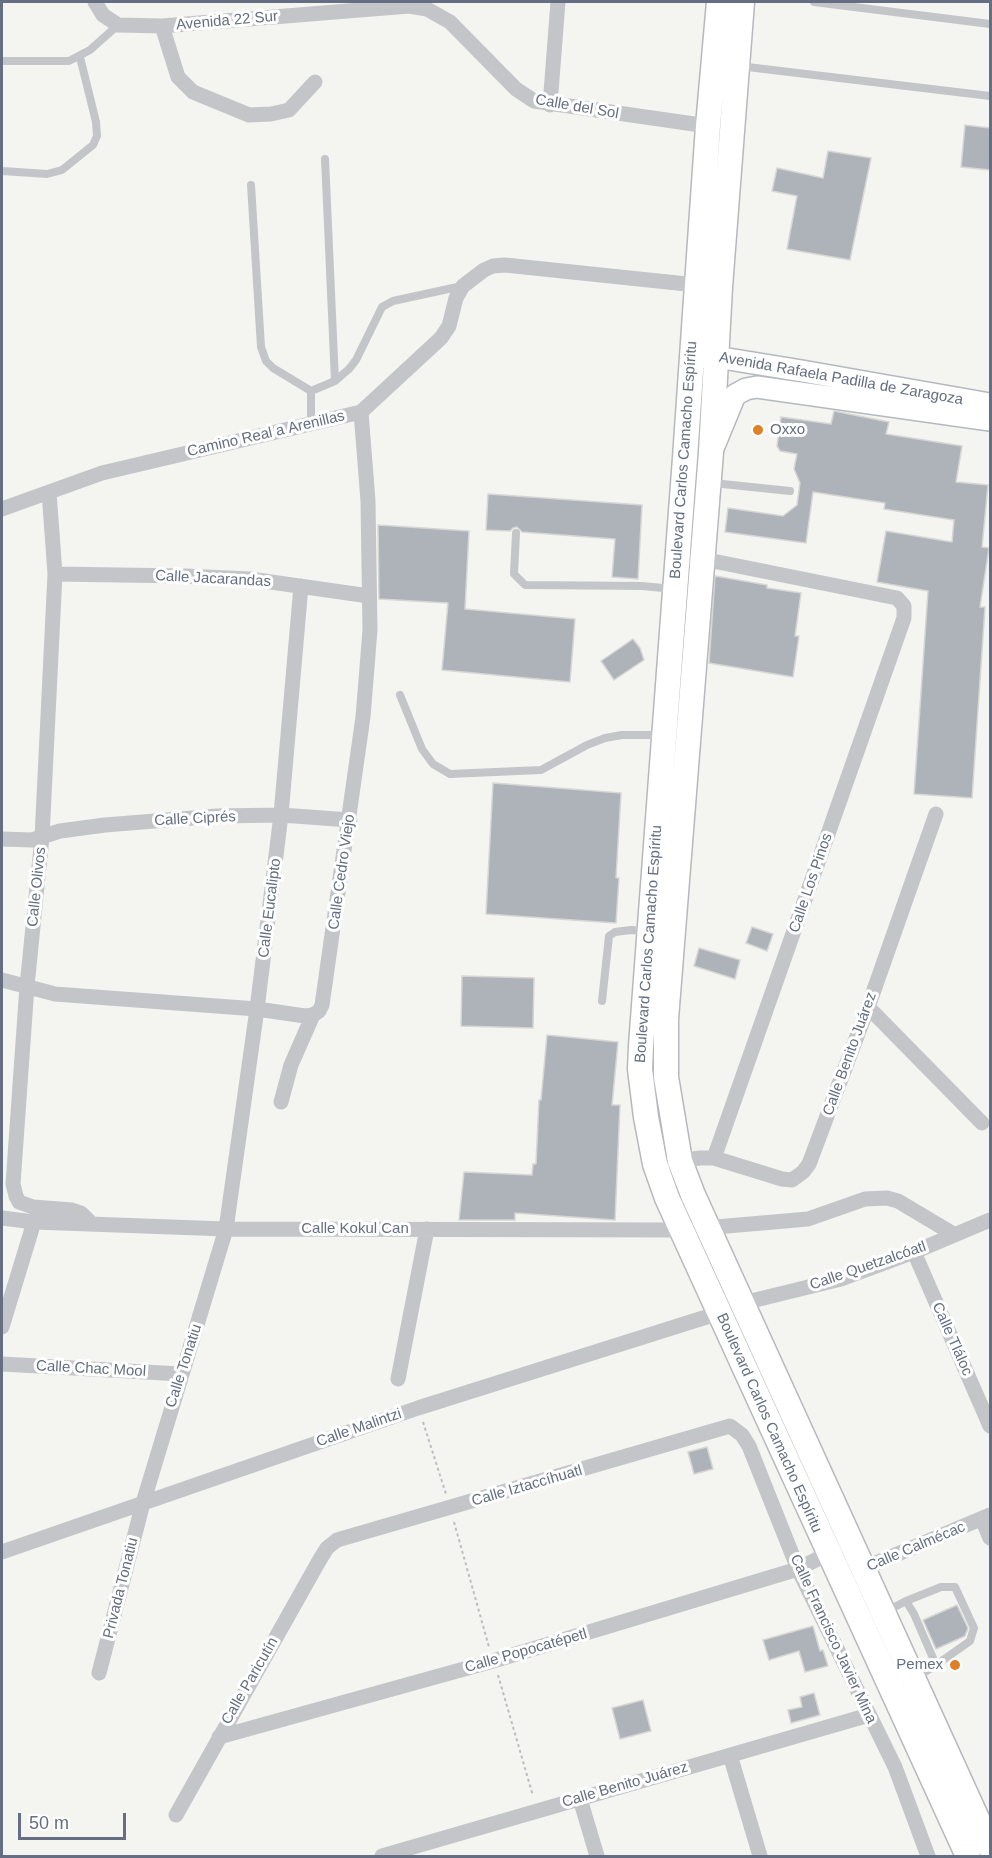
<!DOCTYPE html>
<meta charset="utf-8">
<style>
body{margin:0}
#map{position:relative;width:992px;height:1858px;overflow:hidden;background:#f4f5f1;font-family:Arial,sans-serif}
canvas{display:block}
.frame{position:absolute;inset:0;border:3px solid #656e82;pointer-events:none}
.scale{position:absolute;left:18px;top:1813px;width:108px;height:27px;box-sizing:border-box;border:3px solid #656e82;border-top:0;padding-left:8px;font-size:18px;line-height:21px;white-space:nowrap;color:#656e82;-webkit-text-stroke:4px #fff;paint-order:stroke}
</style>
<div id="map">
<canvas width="992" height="1858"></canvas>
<div class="frame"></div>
<div class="scale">50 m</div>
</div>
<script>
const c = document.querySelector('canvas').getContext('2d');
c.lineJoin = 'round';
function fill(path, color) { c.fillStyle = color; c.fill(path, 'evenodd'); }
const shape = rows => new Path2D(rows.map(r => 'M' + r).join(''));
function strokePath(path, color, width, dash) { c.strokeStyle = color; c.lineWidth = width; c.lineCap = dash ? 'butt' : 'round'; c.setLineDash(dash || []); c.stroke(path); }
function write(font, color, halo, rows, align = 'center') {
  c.font = font + ' Arial,sans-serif'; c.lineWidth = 6; c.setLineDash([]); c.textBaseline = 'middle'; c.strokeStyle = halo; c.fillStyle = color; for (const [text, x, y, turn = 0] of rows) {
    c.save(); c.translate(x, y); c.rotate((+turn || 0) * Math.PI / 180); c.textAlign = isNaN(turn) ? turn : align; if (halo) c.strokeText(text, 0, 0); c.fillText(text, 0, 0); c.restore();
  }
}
const building = shape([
 [965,125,990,128,990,170,961,167,965,125],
 [828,151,871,158,850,260,787,249,797,196,772,191,777,168,823,178,828,151],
 [834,411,889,422,886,434,962,446,956,482,988,485,982,547,989,548,980,607,985,607,972,798,914,794,928,591,877,582,886,531,952,542,954,520,884,509,885,503,813,492,806,543,725,532,728,508,783,516,797,505,800,483,794,469,797,454,780,451,777,446,781,417,831,424,834,411],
 [488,494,642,505,638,579,612,577,615,539,522,532,517,527,513,528,510,531,486,530,488,494],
 [378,525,469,531,465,609,575,619,570,682,442,670,448,603,379,599,378,525],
 [715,576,767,585,767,588,801,593,795,636,799,636,793,677,709,663,715,576],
 [633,639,640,648,644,660,614,680,601,661,633,639],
 [493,783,621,793,616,878,619,878,616,923,486,914,493,783],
 [752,927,773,934,767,951,746,943,752,927],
 [699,948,740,960,735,979,694,966,699,948],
 [462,976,534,978,533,1028,461,1026,462,976],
 [547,1035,618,1042,612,1105,620,1105,615,1220,515,1213,515,1220,459,1220,464,1172,532,1175,533,1164,536,1164,539,1100,541,1100,547,1035],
 [707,1447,713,1469,694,1474,688,1452,707,1447],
 [957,1605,968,1628,965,1636,936,1649,923,1620,957,1605],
 [813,1626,820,1651,823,1650,828,1666,805,1672,799,1651,769,1660,763,1640,813,1626],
 [814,1693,820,1715,791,1723,788,1710,802,1707,800,1697,814,1693],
 [643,1700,651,1731,620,1739,612,1708,643,1700]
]);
fill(building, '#aeb2b9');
strokePath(building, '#d6d6d4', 1.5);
const secondary = shape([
 [701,357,716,357,802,371,990,404],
 [714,446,735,395,746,389,757,387,990,420]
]);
const primary = shape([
 [719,2,708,126,685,458,641,1046,640,1069,646,1117,655,1164,667,1198,968,1856],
 [742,2,720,287,711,452,666,1019,666,1077,680,1161,693,1195,990,1847]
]);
strokePath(secondary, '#b5b8be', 24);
strokePath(primary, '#b6b8bd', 27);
strokePath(shape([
 [423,1422,446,1494],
 [454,1522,489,1647],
 [498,1675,533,1796]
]), '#bcbdc0', 2, [3, 3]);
strokePath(shape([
 [814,2,990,24],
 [2,61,69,61,90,50,118,25],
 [739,66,990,96],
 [2,171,47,174,62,170,93,145,97,136,96,122,80,57],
 [251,185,261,347,266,361,273,368,311,391],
 [335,381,349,369,356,360,382,307,393,301,462,286],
 [311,422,311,391,335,381,325,159],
 [713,483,790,491],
 [516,533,514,574,525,585,642,586,673,589],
 [400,695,422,749,433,764,450,774,541,770,587,745,605,738,622,735,662,735],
 [602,1001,609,936,615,932,631,930,647,931],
 [906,1601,941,1587,955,1587,974,1628,970,1641,936,1665],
 [885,1612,906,1601,914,1614,936,1665,916,1678]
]), '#c3c5c9', 8);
strokePath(shape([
 [95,2,103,15,118,25,162,26,409,6,427,9,450,22,516,89,534,101,708,126],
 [162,26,178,77,193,92,249,115,271,114,289,110,315,82],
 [550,105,558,2],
 [49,492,55,574,42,837,27,986,13,1184,16,1196,19,1202,33,1207,72,1210,81,1213,92,1224],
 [2,509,102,473,361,412,441,338,449,326,456,298,463,286,484,270,493,266,505,265,706,286],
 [695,559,703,559,897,598,904,606,904,618,714,1158],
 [55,574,185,576,250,579,369,596],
 [2,839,32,840,60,831,105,825,217,816,281,815,350,820],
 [2,980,55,994,257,1009,305,1016,313,1015,319,1011,322,1005,363,717,370,630,368,501,361,412],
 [868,1007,982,1123],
 [281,1102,291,1065,313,1015],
 [673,1162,700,1158,714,1158,782,1179,792,1180,803,1172,809,1164,868,1007,936,814],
 [2,1218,34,1222,226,1229,681,1230,808,1219,865,1199,887,1198,898,1201,955,1235],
 [914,1252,990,1426],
 [743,1303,841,1279,914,1252,990,1220],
 [2,1327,34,1222],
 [2,1364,181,1374],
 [398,1379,427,1229],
 [982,1519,990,1538],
 [2,1552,418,1408,719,1313],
 [855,1572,990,1515],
 [99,1673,143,1503,226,1229,257,1009,281,815,301,586],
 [219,1737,493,1661,798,1569,835,1550],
 [730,1755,760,1856],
 [580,1799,597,1856],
 [176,1815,319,1561,327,1548,337,1540,730,1426,742,1435,749,1446,798,1569,895,1767,928,1856],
 [382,1856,869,1715]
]), '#c3c5c9', 15);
strokePath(secondary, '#fff', 21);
strokePath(primary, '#fff', 24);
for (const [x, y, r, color] of [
 [758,430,6,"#df7f27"],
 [955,1665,6,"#df7f27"]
]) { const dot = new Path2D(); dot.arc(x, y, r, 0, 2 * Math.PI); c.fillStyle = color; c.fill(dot); strokePath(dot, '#fff', 2); }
write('15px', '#656e82', '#fff', [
 ["Avenida 22 Sur",227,21,-5],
 ["Calle del Sol",577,107,10],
 ["Avenida Rafaela Padilla de Zaragoza",841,379,10],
 ["Camino Real a Arenillas",266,434,-13],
 ["Boulevard Carlos Camacho Espíritu",684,460,-86],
 ["Calle Jacarandas",213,579,3],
 ["Calle Ciprés",195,819,-3],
 ["Calle Cedro Viejo",342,872,-82],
 ["Calle Los Pinos",811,883,-71],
 ["Calle Olivos",37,887,-84],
 ["Calle Eucalipto",270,908,-83],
 ["Boulevard Carlos Camacho Espíritu",649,944,-86],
 ["Calle Benito Juárez",850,1054,-70],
 ["Calle Kokul Can",355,1229],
 ["Calle Quetzalcóatl",868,1266,-19],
 ["Calle Tláloc",952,1339,66],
 ["Calle Tonatiu",184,1366,-72],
 ["Calle Chac Mool",91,1369,3],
 ["Boulevard Carlos Camacho Espíritu",769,1423,66],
 ["Calle Malintzi",359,1428,-19],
 ["Calle Iztaccíhuatl",527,1486,-16],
 ["Calle Calmécac",916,1547,-23],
 ["Privada Tonatiu",121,1588,-76],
 ["Calle Francisco Javier Mina",833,1639,65],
 ["Calle Popocatépetl",526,1651,-16],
 ["Calle Paricutín",250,1681,-60],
 ["Calle Benito Juárez",625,1785,-16]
]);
write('15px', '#656e82', '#fff', [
 ["Oxxo",770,430],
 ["Pemex",943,1665,"right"]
], 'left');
</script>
